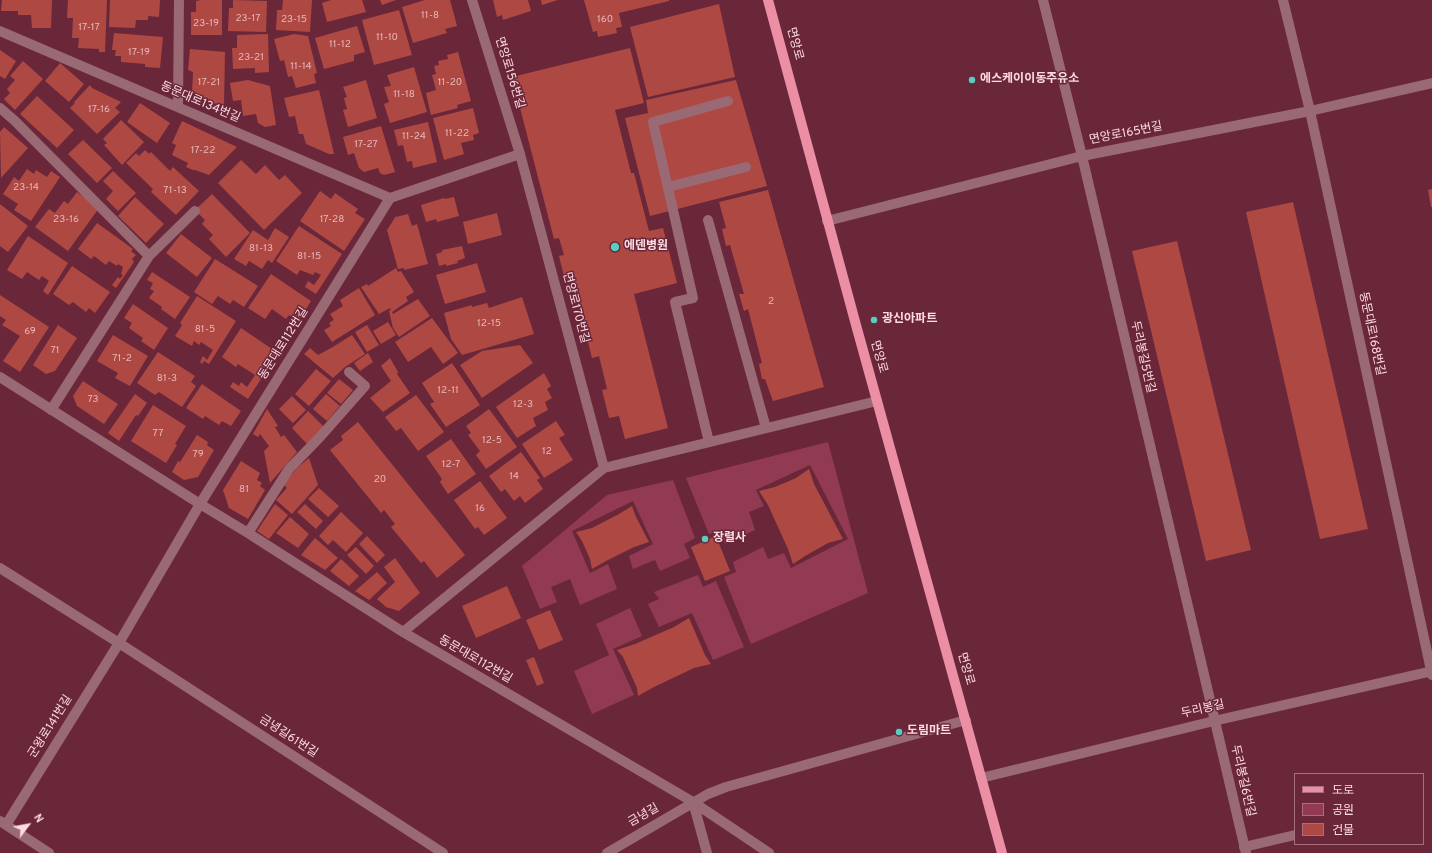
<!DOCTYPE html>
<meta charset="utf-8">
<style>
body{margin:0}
#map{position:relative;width:1432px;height:853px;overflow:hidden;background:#6a273a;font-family:Overpass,"Noto Sans KR",sans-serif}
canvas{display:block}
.legend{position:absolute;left:1294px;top:773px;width:130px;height:72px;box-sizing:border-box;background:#6a273a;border:1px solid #a56f7d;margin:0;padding:5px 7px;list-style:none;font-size:12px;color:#fddbe1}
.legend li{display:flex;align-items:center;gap:8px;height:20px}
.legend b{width:20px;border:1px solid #a56f7d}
.north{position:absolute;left:8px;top:805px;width:40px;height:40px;-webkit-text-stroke:3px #6a273a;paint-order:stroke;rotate:58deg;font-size:11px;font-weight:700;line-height:16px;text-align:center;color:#fddbe1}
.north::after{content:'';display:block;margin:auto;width:14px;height:18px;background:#fddbe1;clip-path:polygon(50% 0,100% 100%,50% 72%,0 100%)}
</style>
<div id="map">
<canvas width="1432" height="853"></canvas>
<ul class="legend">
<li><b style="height:5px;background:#ec8fa4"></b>도로</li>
<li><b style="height:11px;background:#913a52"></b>공원</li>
<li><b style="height:11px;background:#ae4843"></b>건물</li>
</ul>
<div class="north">N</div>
</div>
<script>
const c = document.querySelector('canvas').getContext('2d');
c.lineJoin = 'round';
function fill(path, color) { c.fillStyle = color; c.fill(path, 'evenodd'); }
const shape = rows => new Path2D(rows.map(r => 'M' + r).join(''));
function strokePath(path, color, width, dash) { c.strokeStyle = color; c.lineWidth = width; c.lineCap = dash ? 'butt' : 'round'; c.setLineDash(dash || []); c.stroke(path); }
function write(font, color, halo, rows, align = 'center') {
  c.font = font + ' Overpass,"Noto Sans KR",sans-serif'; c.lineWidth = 3; c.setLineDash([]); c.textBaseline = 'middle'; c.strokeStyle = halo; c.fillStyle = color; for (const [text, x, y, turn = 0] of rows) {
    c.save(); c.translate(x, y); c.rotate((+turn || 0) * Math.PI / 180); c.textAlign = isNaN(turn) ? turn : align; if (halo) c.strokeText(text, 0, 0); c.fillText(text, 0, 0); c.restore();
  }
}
fill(shape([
 [828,442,868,593,751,644,724,577,736,572,733,562,763,547,768,559,784,553,791,568,848,539,810,465,756,490,764,506,749,512,755,530,725,544,721,530,709,534,686,478],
 [673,480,695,538,684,544,690,558,660,571,655,560,633,569,629,556,653,544,633,501,572,531,590,573,608,564,617,589,580,605,570,579,551,587,557,602,540,609,522,566,607,495],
 [698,575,703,587,716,581,744,647,713,660,692,613,659,627,648,604,659,599,654,592],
 [630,608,642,636,613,649,634,695,592,714,574,671,609,655,596,624]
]), '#913a52');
fill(shape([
 [2,0,52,0,51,28,32,28,31,15,18,15,18,11,1,11],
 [68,0,107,0,105,52,99,52,99,49,78,48,79,38,72,38,73,18,67,18],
 [110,0,160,0,159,17,148,16,148,20,136,20,135,28,109,27],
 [201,0,222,0,222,35,191,35,191,12,196,12,196,1],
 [233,0,267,1,266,32,228,31,229,8,233,8],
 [283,0,312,0,310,32,276,30,277,10,282,10],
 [331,0,362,0,366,12,327,22,322,3],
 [380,0,396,0,382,5],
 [425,0,450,0,457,26,445,29,447,33,413,43,402,7],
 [493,0,528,0,531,11,503,20,502,15,497,17],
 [541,0,558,0,542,5],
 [584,0,669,0,669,1,619,13,622,27,616,28,617,33,598,37,597,31,593,32],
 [719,4,735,77,648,97,630,27],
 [399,10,412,55,374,65,362,20],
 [357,26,365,52,354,55,354,61,324,69,315,38],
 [114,33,163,37,160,68,145,67,145,64,121,62,121,56,115,56,116,50,112,50],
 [268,34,269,72,255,73,255,68,233,69,232,48,237,48,237,35],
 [294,34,308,36,317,73,314,74,316,83,296,88,292,76,288,77,284,60,280,61,274,39],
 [630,48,644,103,615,110,631,173,634,173,649,231,663,228,677,283,634,294,668,428,625,439,619,416,609,418,602,390,607,389,599,356,592,358,572,278,565,280,559,256,564,255,559,238,554,239,512,77],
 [190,49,225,52,224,104,208,103,208,98,197,99,198,95,192,93,193,72,188,70],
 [0,50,16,61,5,79,0,76],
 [458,52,471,101,457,105,458,108,431,115,426,93,436,90,432,75,436,74,434,66,439,65,438,61,448,59,447,55],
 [23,61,43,79,15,110,4,99,10,93,7,89,15,80,10,76],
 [60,63,84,84,69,102,45,81],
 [414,67,427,112,390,123,384,104,389,102,384,87,391,86,387,75],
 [248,80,270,86,276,125,265,127,258,123,256,114,243,116,241,100,233,101,230,83],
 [366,80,377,118,348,127,343,110,347,109,344,98,347,97,343,87],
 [736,80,767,186,650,216,625,118,648,113,646,100],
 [90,85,92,88,121,102,115,108,120,112,97,134,70,108,75,103,74,102],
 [319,90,334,154,329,154,306,144,303,134,299,134,295,116,289,117,284,98],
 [37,96,74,130,57,148,20,114],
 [140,103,170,123,157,143,127,122],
 [473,108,479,133,473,135,474,140,461,143,464,154,444,160,433,118],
 [121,120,144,142,122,165,104,145,107,143,103,139],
 [182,121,237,147,209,175,195,170,193,170,186,167,188,163,172,155,176,145,172,143],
 [428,122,437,162,413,168,412,161,407,162,403,145,398,146,394,130],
 [381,126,395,172,384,175,380,173,378,168,364,172,359,168,354,153,348,155,343,137],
 [4,127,28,148,1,178,0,132],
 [83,140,112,168,97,183,68,154],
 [145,150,149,154,151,152,170,171,173,167,199,191,176,215,151,192,153,189,126,163,136,153,139,156],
 [241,160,256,174,265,165,279,180,285,175,302,193,264,230,218,183],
 [27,169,34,174,36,170,47,177,51,171,60,177,31,221,14,210,18,204,3,194,14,177,19,181],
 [113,171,136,193,118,211,106,199,113,191,103,181],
 [1432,189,1432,207,1431,207,1428,190],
 [768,190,824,387,773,401,765,379,762,379,759,364,762,363,748,309,744,311,739,294,744,294,730,245,726,246,722,229,726,228,719,202],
 [320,191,331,199,335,193,358,209,355,213,365,219,344,251,300,221],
 [77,192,99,208,68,251,35,227,49,209,55,213,64,201,68,204],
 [212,194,250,233,226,257,209,239,213,235,202,224,205,220,195,210],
 [135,197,164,224,146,243,118,216],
 [454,197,459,216,437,222,436,219,426,222,421,205,444,198,445,199],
 [1293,202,1368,529,1320,539,1246,212],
 [0,204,28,226,8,252,0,246],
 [497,213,502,235,468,244,463,222],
 [408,214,412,226,417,224,428,264,404,270,404,268,398,269,387,230,396,216,396,217],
 [97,223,133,249,131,251,136,255,132,259,134,262,116,288,112,285,118,277,120,279,123,275,121,274,123,267,118,264,117,266,109,261,106,265,94,256,91,259,78,249],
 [299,226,342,254,316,294,305,287,308,281,314,285,321,275,315,272,313,275,300,270,297,275,276,261],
 [275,228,289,237,272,263,268,260,262,269,249,261,246,266,234,259,253,230,268,240],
 [181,234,212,258,197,277,166,253],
 [28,236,68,263,48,295,43,291,49,281,42,276,39,280,27,272,22,279,7,270],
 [1177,241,1251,550,1206,561,1132,251],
 [462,246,465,258,457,261,458,263,446,266,446,264,439,266,436,254,442,252,442,250],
 [215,259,258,286,244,307,233,300,230,304,218,296,212,304,194,292],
 [477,263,486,292,445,304,436,275],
 [72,266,110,292,95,313,89,308,86,312,73,302,69,305,53,294],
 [396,268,398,272,401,271,414,292,406,297,408,301,392,312,393,314,418,299,430,316,399,337,393,328,389,311,391,310,390,308,379,314,361,287,367,284,368,286],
 [152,272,190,297,175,319,161,309,162,307,149,298,154,291,150,289,153,283,147,280],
 [271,274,311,301,298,322,289,315,286,319,272,309,265,319,248,308],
 [359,288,375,315,332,342,324,330,331,326,329,323,334,320,330,314,343,306,340,300],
 [0,295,49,327,20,372,3,361,20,336,2,325,6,320,0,316],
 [197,296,236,321,209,364,204,361,202,364,200,362,203,356,207,360,213,350,201,342,199,345,194,341,192,346,175,336,182,325,180,323],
 [522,297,534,334,462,355,451,339,444,313,472,305,472,307,487,303,489,308],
 [133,304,168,328,154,350,141,341,143,338,129,328,132,323,124,318],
 [432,318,458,353,443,364,431,347,408,362,395,342],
 [388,322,396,335,381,344,373,331],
 [58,325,77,338,55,371,46,374,33,365],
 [367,325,379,345,367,352,355,332],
 [241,328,278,353,248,399,230,387,233,382,239,386,241,382,247,387,255,375,238,364,236,367,222,357],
 [113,335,148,356,130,386,115,378,118,373,97,361],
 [352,335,365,354,345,367,333,378,304,354,310,348,318,355,331,348],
 [520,345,533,363,482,398,460,365,482,351],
 [158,352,195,376,191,382,196,386,182,407,159,392,155,395,137,383],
 [368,353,373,362,360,371,354,363],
 [390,358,398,372,397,374,410,393,383,412,370,398,391,381,381,366],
 [452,363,480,405,446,427,430,404,434,402,422,383],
 [316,369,331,381,309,406,295,394],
 [544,373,551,386,547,389,552,398,545,402,548,410,533,418,536,426,517,438,496,407],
 [339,379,353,390,341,404,327,393],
 [83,381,118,404,104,424,77,406,73,396],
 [202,384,241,411,231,426,222,421,219,425,205,416,203,419,186,408],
 [135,394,147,403,138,416,136,415,119,441,108,433],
 [326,394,340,406,327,421,313,409],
 [416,395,444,432,418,451,401,428,396,431,385,417],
 [292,396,306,410,293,423,279,409],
 [153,405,186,426,175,444,177,445,166,463,131,441],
 [267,409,278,426,275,427,281,437,284,435,297,452,270,483,264,451,269,446,260,434,258,437,253,434],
 [489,409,517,447,486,469,476,455,480,451,468,435,471,433,466,426],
 [308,411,324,427,307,444,292,428],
 [556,421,565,435,559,438,573,460,544,478,522,444],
 [358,422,465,555,437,578,424,561,421,563,391,527,395,524,384,510,381,513,330,450,343,440,341,436],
 [197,435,208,442,207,445,214,450,198,477,184,480,172,472,178,461,180,462],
 [451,439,476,474,448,494,440,482,442,479,426,456],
 [521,452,540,478,537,480,543,489,525,503,520,496,514,501,505,489,501,492,489,476],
 [309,458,318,485,292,514,276,500,287,488,283,484,298,467],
 [241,461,260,473,257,480,262,483,260,486,265,490,248,519,229,508,223,490],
 [809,469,814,484,843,539,828,543,805,556,793,564,788,549,768,505,759,491,775,487,796,478],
 [480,481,507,518,484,535,478,527,475,529,454,500],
 [319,488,339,506,328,517,308,499],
 [275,504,288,515,269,539,257,531],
 [305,504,323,521,316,529,297,512],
 [632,506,636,517,649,542,634,547,606,561,592,569,590,559,582,541,576,532,592,528,619,514],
 [341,512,363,533,346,552,333,540,328,545,319,536],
 [290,517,309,534,298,548,276,533],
 [367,536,385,555,377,563,359,544],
 [716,536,730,571,705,581,691,547],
 [315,538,338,558,325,570,301,555],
 [356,547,374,566,366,574,347,555],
 [395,558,420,593,399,611,386,607,377,599,395,582,384,567],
 [341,559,359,576,349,586,330,571],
 [377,572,387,583,369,600,355,591],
 [507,586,521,618,476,638,462,606],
 [550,610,563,640,539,650,526,620],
 [689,618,705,655,711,664,694,668,654,687,638,696,637,688,623,657,617,650,635,644,674,627],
 [534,657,544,683,537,686,526,660]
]), '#ae4843');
strokePath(shape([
 [472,0,520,154,604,468],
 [1043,0,1082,156,1246,853],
 [1283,0,1310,111,1432,675],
 [0,31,390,198],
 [178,107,179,0],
 [0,108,15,121,149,256],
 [668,187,746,167],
 [390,198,520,154],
 [708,220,766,428],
 [827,221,1082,156,1310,111,1432,83],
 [0,377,200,504,248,533,403,632,693,802,769,853],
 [51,410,149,256,195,211],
 [709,442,675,302,693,298,653,122,728,101],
 [248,533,289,469,320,437,365,386,349,372],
 [0,568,119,643,443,853],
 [403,632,604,468,877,401],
 [981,778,1214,721,1432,671],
 [693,802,707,853],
 [0,821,49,853],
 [6,825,119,643,200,504,390,198],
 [1244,847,1295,835],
 [607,853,708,794,726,787,966,720]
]), '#996a74', 10);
strokePath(shape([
 [768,0,856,325,1002,853]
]), '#ec8fa4', 10);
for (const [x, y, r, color] of [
 [972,80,4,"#57cec1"],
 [615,247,5,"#57cec1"],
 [874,320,4,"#57cec1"],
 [705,539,4,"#57cec1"],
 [899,732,4,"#57cec1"]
]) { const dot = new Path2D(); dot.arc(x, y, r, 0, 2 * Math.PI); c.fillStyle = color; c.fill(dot); strokePath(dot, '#6a273a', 1.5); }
write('10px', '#e9b6ba', null, [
 ["11-8",430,16],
 ["23-17",248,19],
 ["23-15",294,20],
 ["160",605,20],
 ["23-19",206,24],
 ["17-17",89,28],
 ["11-10",387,38],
 ["11-12",340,45],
 ["17-19",139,53],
 ["23-21",251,58],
 ["11-14",301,67],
 ["17-21",209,83],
 ["11-20",450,83],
 ["11-18",404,95],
 ["17-16",99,110],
 ["11-22",457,134],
 ["11-24",414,137],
 ["17-27",366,145],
 ["17-22",203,151],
 ["23-14",26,188],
 ["71-13",175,191],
 ["23-16",66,220],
 ["17-28",332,220],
 ["81-13",261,249],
 ["81-15",309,257],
 ["2",771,302],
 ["12-15",489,324],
 ["81-5",205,330],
 ["69",30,332],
 ["71",55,351],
 ["71-2",122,359],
 ["81-3",167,379],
 ["12-11",448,391],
 ["73",93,400],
 ["12-3",523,405],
 ["77",158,434],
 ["12-5",492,441],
 ["12",547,452],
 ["79",198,455],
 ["12-7",451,465],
 ["14",514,477],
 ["20",380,480],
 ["81",244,490],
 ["16",480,509]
]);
write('12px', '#fddbe1', '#6a273a', [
 ["면앙로",794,44,75],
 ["면앙로156번길",509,73,73],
 ["동문대로134번길",200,103,23],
 ["면앙로165번길",1126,134,-11],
 ["면앙로170번길",575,308,75],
 ["동문대로168번길",1371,334,78],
 ["동문대로112번길",284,344,-58],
 ["면앙로",878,357,74],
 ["두리봉길5번길",1142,357,77],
 ["동문대로112번길",475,660,30],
 ["면앙로",965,669,74],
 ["두리봉길",1203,710,-13],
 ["군왕로141번길",51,727,-58],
 ["금녕길61번길",288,737,33],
 ["두리봉길6번길",1242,781,77],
 ["금녕길",644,816,-30]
]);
write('bold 12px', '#fddbe1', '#6a273a', [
 ["에스케이이동주유소",980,80],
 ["에덴병원",624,247],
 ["광신아파트",882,320],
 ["장렬사",713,539],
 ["도림마트",907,732]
], 'left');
</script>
